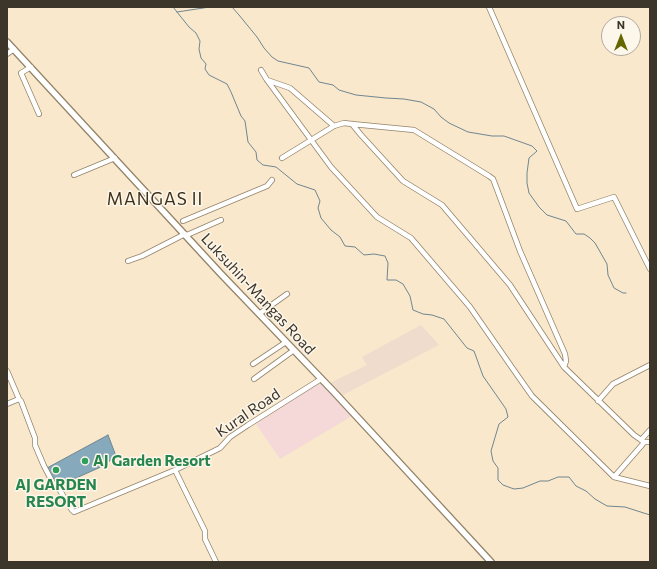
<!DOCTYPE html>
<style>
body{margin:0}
#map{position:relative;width:657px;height:569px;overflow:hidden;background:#f9e8cb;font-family:Commissioner,sans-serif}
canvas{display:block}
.frame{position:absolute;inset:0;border:8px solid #3c352a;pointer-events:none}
.north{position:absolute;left:601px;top:16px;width:40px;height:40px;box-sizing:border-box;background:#fdf6eb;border:1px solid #b0a99e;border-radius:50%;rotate:0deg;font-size:11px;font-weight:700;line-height:16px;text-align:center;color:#3c352a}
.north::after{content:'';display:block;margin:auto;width:14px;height:18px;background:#656600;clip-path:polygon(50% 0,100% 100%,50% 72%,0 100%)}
</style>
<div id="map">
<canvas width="657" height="569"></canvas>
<div class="frame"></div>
<div class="north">N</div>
</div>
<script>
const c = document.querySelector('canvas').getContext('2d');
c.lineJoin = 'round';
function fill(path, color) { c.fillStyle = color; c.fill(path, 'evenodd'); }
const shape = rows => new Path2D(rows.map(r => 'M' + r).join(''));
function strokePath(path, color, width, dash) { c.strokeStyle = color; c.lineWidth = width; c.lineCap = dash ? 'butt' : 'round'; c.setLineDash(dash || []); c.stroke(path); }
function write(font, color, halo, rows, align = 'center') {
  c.font = font + ' Commissioner,sans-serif'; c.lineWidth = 3; c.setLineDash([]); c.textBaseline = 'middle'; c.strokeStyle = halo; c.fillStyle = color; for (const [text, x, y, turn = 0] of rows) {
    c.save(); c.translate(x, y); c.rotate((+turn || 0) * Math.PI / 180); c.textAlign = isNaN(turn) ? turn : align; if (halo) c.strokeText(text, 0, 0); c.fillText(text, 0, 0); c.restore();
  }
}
fill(shape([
 [421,325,439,345,341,396,330,383,367,365,362,357]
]), '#f0dccd');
fill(shape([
 [321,381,352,416,280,459,256,424]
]), '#f4d9d8');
const water = shape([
 [108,435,116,456,103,466,56,487,47,468,108,435]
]);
fill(water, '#87a9bc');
strokePath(water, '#708690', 1);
strokePath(shape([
 [173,7,189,27,196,33,200,41,199,49,201,58,206,64,205,69,209,75,227,84,231,92,241,116,245,121,248,142,256,152,257,160,263,165,276,167,297,184,315,190,320,201,318,208,321,218,331,230,340,237,345,246,355,247,364,255,374,254,385,256,388,263,387,280,396,280,403,284,410,296,413,310,423,314,432,315,444,319,467,348,474,351,483,376,506,409,508,417,499,424,491,451,493,461,498,468,498,480,503,485,514,489,523,488,540,481,548,481,558,477,569,477,576,486,586,491,595,499,607,506,625,507,650,515],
 [227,7,232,7,239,15,257,37,264,48,272,57,278,61,309,68,319,82,333,85,339,90,356,95,386,98,404,99,421,102,434,109,441,117,449,123,468,132,492,136,504,136,532,146,537,151,529,158,527,173,527,183,529,193,539,207,547,215,566,221,576,234,584,234,590,238,595,243,607,264,608,275,614,288,623,293,626,293],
 [177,12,210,7]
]), '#708690', 1);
const minor = shape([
 [489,7,577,209,614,197,650,269],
 [7,54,14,49],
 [31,67,21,73,39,114],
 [261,70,267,80,331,167,377,217,411,238,470,307,513,369,532,396,614,477,650,486],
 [267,80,290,88,334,126],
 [352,124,361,135,403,181,442,205,510,285,564,367,634,435,644,442,650,442],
 [282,158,334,126,344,123,352,124,414,130,489,176,493,179,495,184,520,251,565,354,566,361,564,367],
 [74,175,115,158],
 [183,221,267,186,272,180],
 [187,235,221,220],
 [128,261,142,256,185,234],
 [259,314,287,294],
 [253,364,286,342],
 [7,371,19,399],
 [254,379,294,350],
 [598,401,613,384,650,365],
 [7,404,19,399,21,401,35,438,35,445,44,466,54,485,59,489,72,510,74,512,175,470,212,452,220,448,230,437,248,425,321,379],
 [641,440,650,430],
 [175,470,205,531,205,539,216,562],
 [614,477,642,445,644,442]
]);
const major = shape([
 [7,42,221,274,334,392,491,562]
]);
strokePath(minor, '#928369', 6);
strokePath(major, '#928369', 8);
strokePath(minor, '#fff', 4.5);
strokePath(major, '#fff', 5.5);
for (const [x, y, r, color] of [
 [85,461,4,"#2e9e5b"],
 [56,470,4,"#2e9e5b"]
]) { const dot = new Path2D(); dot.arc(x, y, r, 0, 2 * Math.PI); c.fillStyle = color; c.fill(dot); strokePath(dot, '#fdf6eb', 1.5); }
write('15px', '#3c352a', '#fdf6eb', [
 ["Luksuhin-Mangas Road",258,294,47],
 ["Kural Road",248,413,-34]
]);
write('bold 15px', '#27864d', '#fdf6eb', [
 ["AJ Garden Resort",93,461],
 ["AJ GARDEN",56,485,"center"],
 ["RESORT",56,502,"center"]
], 'left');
c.letterSpacing = '1px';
write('17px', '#3f311a', '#fdf6eb', [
 ["MANGAS II",155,199]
]);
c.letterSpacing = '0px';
</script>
